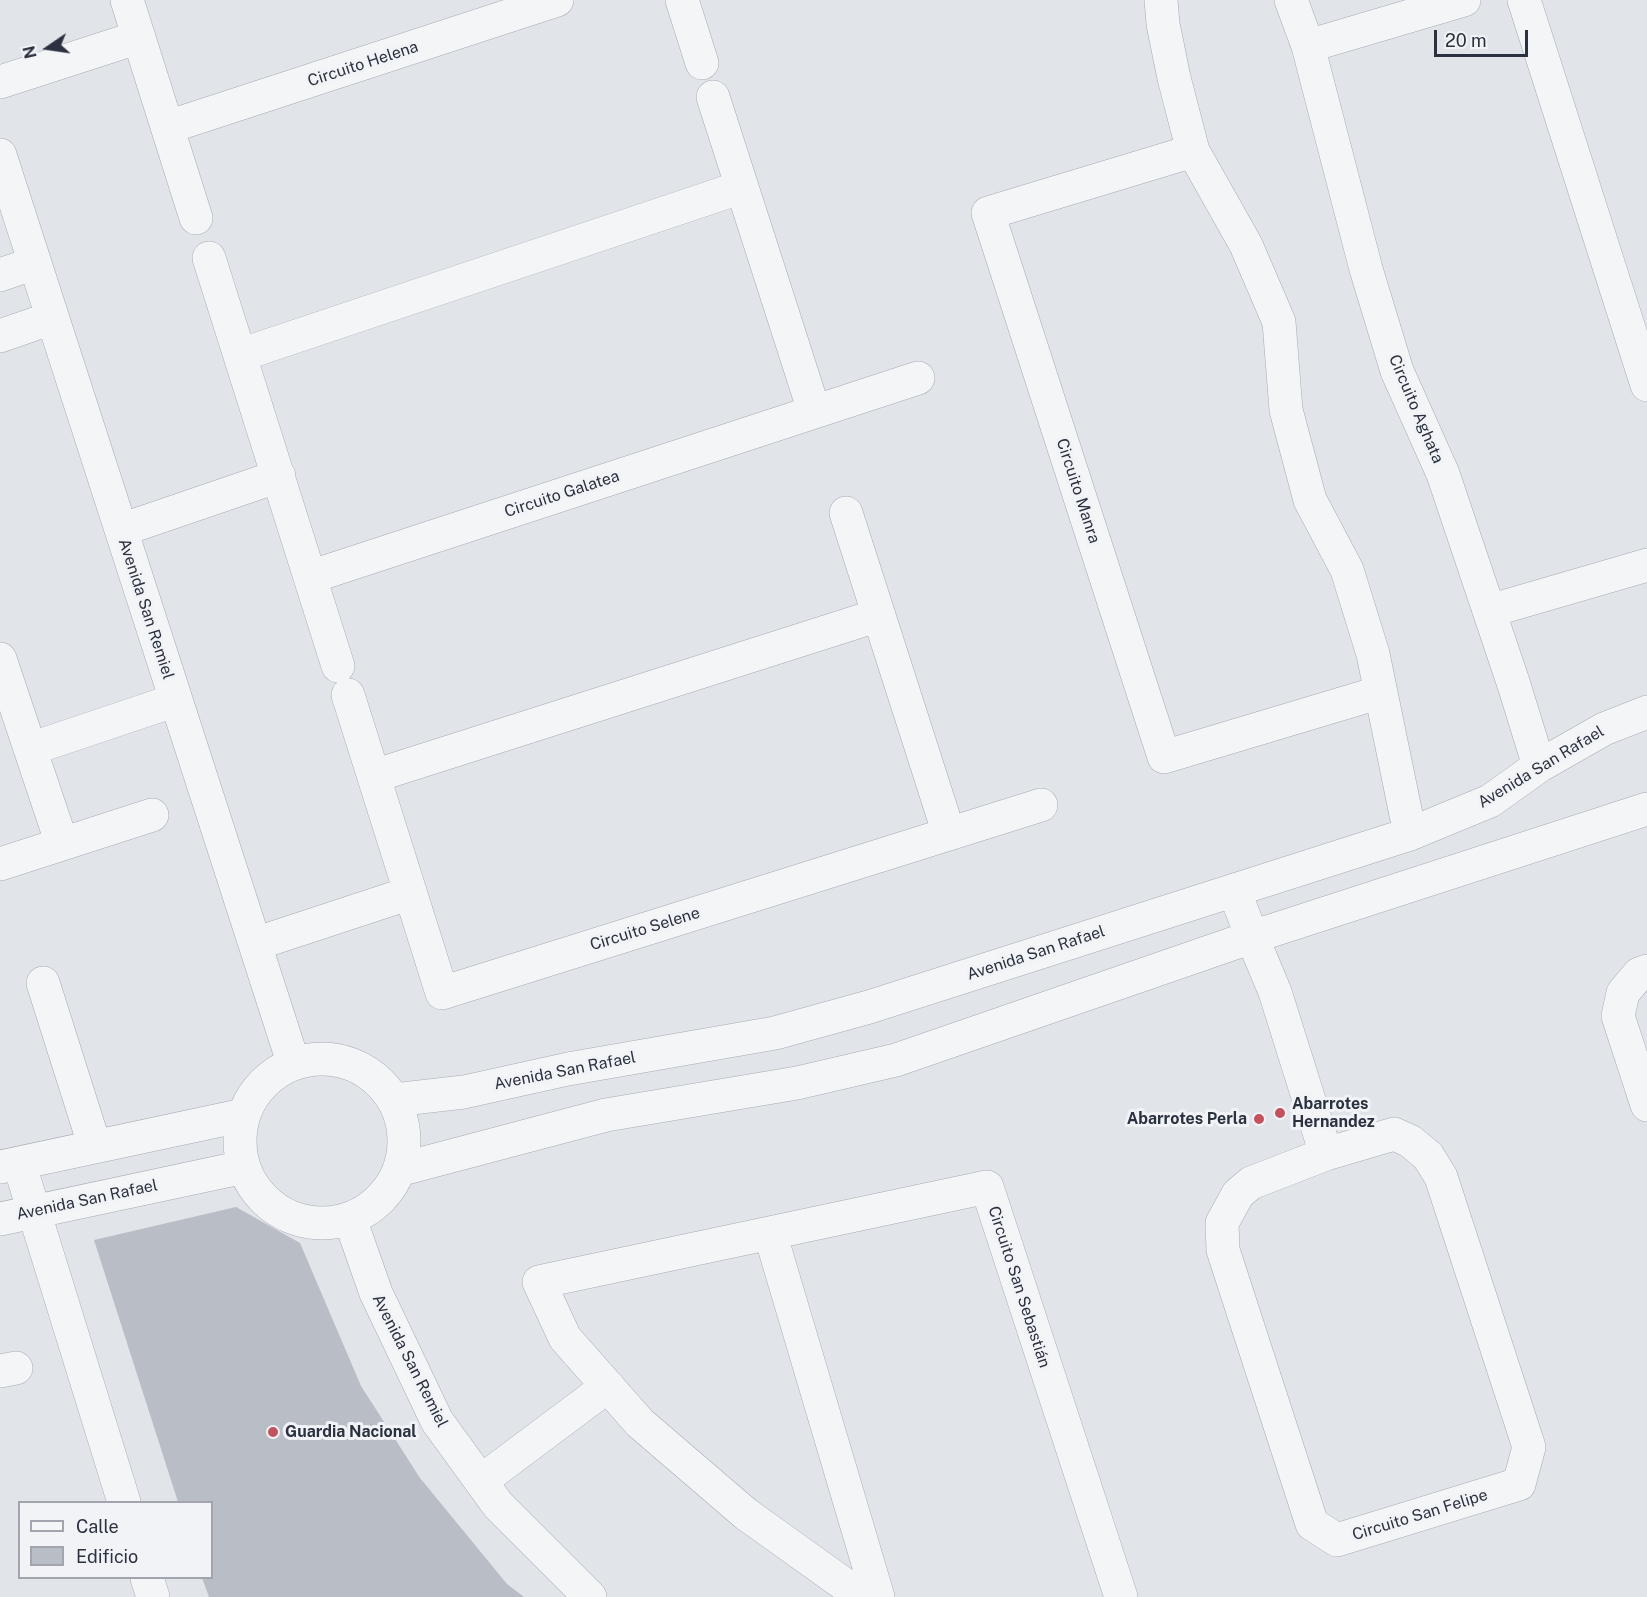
<!DOCTYPE html>
<meta charset="utf-8">
<style>
body{margin:0}
#map{position:relative;width:1647px;height:1597px;overflow:hidden;background:#e1e4e9;font-family:"Public Sans",sans-serif}
canvas{display:block}
.legend{position:absolute;left:18px;top:1501px;width:195px;height:78px;box-sizing:border-box;background:#f1f3f6;border:2px solid #a2a5ad;margin:0;padding:8px 10px;list-style:none;font-size:18px;color:#2b313f}
.legend li{display:flex;align-items:center;gap:12px;height:30px}
.legend b{width:30px;border:2px solid #a2a5ad}
.north{position:absolute;left:18px;top:18px;width:60px;height:60px;-webkit-text-stroke:4px #f1f3f6;paint-order:stroke;rotate:257deg;font-size:16px;font-weight:700;line-height:24px;text-align:center;color:#2b313f}
.north::after{content:'';display:block;margin:auto;width:21px;height:27px;background:#2b313f;clip-path:polygon(50% 0,100% 100%,50% 72%,0 100%)}
.scale{position:absolute;left:1434px;top:30px;width:94px;height:27px;box-sizing:border-box;border:3px solid #2b313f;border-top:0;padding-left:8px;font-size:18px;line-height:21px;white-space:nowrap;color:#2b313f;-webkit-text-stroke:4px #f1f3f6;paint-order:stroke}
</style>
<div id="map">
<canvas width="1647" height="1597"></canvas>
<ul class="legend">
<li><b style="height:8px;background:#f4f5f7"></b>Calle</li>
<li><b style="height:16px;background:#b9bdc5"></b>Edificio</li>
</ul>
<div class="north">N</div>
<div class="scale">20 m</div>
</div>
<script>
const c = document.querySelector('canvas').getContext('2d');
c.lineJoin = 'round';
function fill(path, color) { c.fillStyle = color; c.fill(path, 'evenodd'); }
const shape = rows => new Path2D(rows.map(r => 'M' + r).join(''));
function strokePath(path, color, width, dash) { c.strokeStyle = color; c.lineWidth = width; c.lineCap = dash ? 'butt' : 'round'; c.setLineDash(dash || []); c.stroke(path); }
function write(font, color, halo, rows, align = 'center') {
  c.font = font + ' "Public Sans",sans-serif'; c.lineWidth = 6; c.setLineDash([]); c.textBaseline = 'middle'; c.strokeStyle = halo; c.fillStyle = color; for (const [text, x, y, turn = 0] of rows) {
    c.save(); c.translate(x, y); c.rotate((+turn || 0) * Math.PI / 180); c.textAlign = isNaN(turn) ? turn : align; if (halo) c.strokeText(text, 0, 0); c.fillText(text, 0, 0); c.restore();
  }
}
fill(shape([
 [236,1207,300,1243,361,1386,420,1478,507,1584,524,1597,209,1597,202,1578,212,1578,212,1502,178,1502,94,1240]
]), '#b9bdc5');
const minor = shape([
 [127,0,196,218],
 [682,0,702,63],
 [1161,0,1163,24,1174,78,1193,151,1246,245,1279,322,1286,410,1310,500,1347,570,1373,654,1410,834],
 [1291,0,1308,46,1366,269,1397,371,1443,474,1514,685,1539,766],
 [1524,0,1647,385],
 [1308,46,1464,0],
 [0,82,139,37],
 [713,97,814,411],
 [168,127,557,0],
 [1193,151,988,213,1164,757,1381,692],
 [0,155,293,1062],
 [209,258,338,666],
 [0,275,35,263],
 [0,336,52,318],
 [240,355,742,187],
 [846,513,949,834],
 [121,530,279,476],
 [310,577,918,378],
 [1489,611,1647,565],
 [0,659,62,844],
 [348,695,442,993,1041,805],
 [30,749,176,700],
 [374,776,879,615],
 [0,864,152,815],
 [1234,890,1252,937,1275,992,1326,1154],
 [255,944,410,893],
 [1647,971,1639,974,1623,993,1618,1016,1647,1105],
 [43,983,95,1147],
 '240 1141a82 82 0 1 1 164 0a82 82 0 1 1-164 0Z',
 [394,1100,464,1092,568,1069,775,1033,869,1007,1410,834,1490,801,1539,766,1604,729,1647,712],
 [1394,1134,1410,1141,1428,1156,1441,1177,1529,1447,1519,1484,1337,1540,1312,1524,1223,1250,1222,1223,1238,1194,1251,1183,1326,1154,1394,1134],
 [19,1163,124,1502],
 [0,1167,244,1115],
 [402,1169,606,1115,797,1083,896,1060,1252,937,1647,809],
 [0,1219,244,1167],
 [350,1219,376,1293,437,1421,498,1505,590,1597],
 [770,1233,878,1597],
 [0,1371,16,1368],
 [481,1481,608,1386],
 [147,1578,153,1597],
 [862,1597,746,1514,640,1423,565,1338,539,1282,987,1187,1121,1597]
]);
strokePath(minor, '#a7abb3', 34);
strokePath(minor, '#f4f5f7', 33);
for (const [x, y, r, color] of [
 [1280,1113,6,"#c2525e"],
 [1259,1119,6,"#c2525e"],
 [273,1432,6,"#c2525e"]
]) { const dot = new Path2D(); dot.arc(x, y, r, 0, 2 * Math.PI); c.fillStyle = color; c.fill(dot); strokePath(dot, '#f1f3f6', 2); }
write('16px', '#2b313f', '#f1f3f6', [
 ["Circuito Helena",363,64,-18],
 ["Circuito Aghata",1416,409,67],
 ["Circuito Manra",1078,491,72],
 ["Circuito Galatea",562,494,-18],
 ["Avenida San Remiel",146,609,72],
 ["Avenida San Rafael",1541,767,-31],
 ["Circuito Selene",645,929,-17],
 ["Avenida San Rafael",1036,953,-18],
 ["Avenida San Rafael",565,1071,-11],
 ["Avenida San Rafael",87,1200,-12],
 ["Circuito San Sebastián",1019,1287,72],
 ["Avenida San Remiel",410,1361,63],
 ["Circuito San Felipe",1420,1515,-17]
]);
write('bold 16px', '#2b313f', '#f1f3f6', [
 ["Abarrotes",1292,1104],
 ["Hernandez",1292,1122],
 ["Abarrotes Perla",1247,1119,"right"],
 ["Guardia Nacional",285,1432]
], 'left');
</script>
